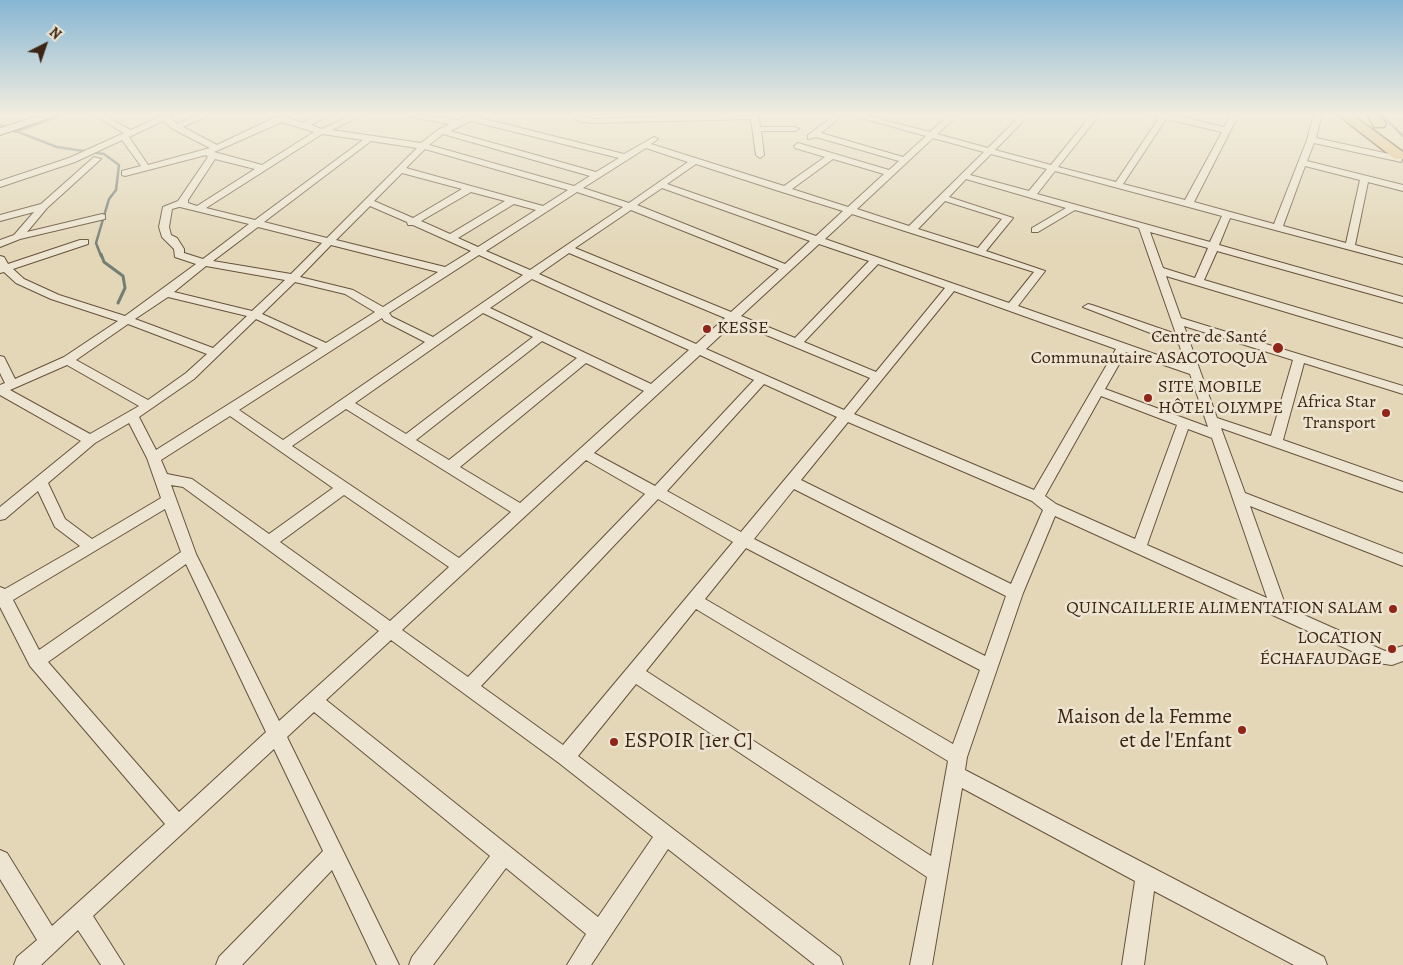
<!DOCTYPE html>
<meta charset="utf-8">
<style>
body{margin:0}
#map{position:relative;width:1403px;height:965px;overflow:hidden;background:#e3d7b8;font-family:Alegreya,serif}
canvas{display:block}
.north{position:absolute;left:20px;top:20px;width:50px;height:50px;-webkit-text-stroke:4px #ede5d1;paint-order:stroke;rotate:41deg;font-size:14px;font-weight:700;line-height:20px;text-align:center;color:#3c2613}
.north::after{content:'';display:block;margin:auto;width:18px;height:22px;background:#3c2613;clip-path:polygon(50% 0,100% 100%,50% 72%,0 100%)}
</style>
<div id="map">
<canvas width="1403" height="965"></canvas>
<div class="north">N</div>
</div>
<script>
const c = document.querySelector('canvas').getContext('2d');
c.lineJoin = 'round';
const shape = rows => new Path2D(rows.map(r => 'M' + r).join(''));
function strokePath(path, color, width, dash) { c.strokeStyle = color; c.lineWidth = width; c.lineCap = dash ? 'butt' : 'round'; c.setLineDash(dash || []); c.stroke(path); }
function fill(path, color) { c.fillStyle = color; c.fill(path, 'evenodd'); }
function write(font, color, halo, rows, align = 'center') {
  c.font = font + ' Alegreya,serif'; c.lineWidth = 5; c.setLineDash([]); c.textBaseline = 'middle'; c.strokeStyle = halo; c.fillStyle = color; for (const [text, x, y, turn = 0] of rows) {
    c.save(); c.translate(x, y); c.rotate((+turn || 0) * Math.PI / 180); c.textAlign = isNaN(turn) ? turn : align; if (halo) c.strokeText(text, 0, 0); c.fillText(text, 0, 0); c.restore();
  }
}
strokePath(shape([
 [1335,114,1343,118],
 [1381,114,1403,136],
 [0,125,57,147,104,154,119,165,116,190,109,199,96,243,101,256],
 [15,132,65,114]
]), '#737e75', 2.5);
strokePath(shape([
 [101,254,104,262,123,276,125,288,118,303]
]), '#737e75', 3);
const minor = shape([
 [91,114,101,114,131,130,159,117,156,114,168,115,177,124,200,114,211,114,183,127,217,145,282,114,291,114,287,118,303,123,321,114,331,114,311,125,322,129,354,114,364,114,332,130,421,143,439,129,450,124,410,117,407,114,458,120,472,114,482,114,477,117,624,154,654,137,658,139,651,144,784,186,825,157,795,148,794,146,798,143,889,170,899,161,816,137,808,139,808,135,836,114,845,114,821,133,903,157,926,136,847,114,860,114,930,132,950,114,959,114,937,134,988,148,1022,114,1030,114,995,150,1051,165,1092,114,1100,114,1058,167,1116,182,1159,118,1149,114,1169,114,1224,127,1231,114,1239,114,1194,202,1274,224,1307,140,1314,114,1322,114,1316,138,1403,157,1401,162,1314,143,1307,161,1403,185,1403,191,1368,182,1355,245,1403,258,1403,264,1230,218,1219,245,1403,297,1403,303,1217,251,1204,280,1403,339,1403,347,1166,276,1181,318,1403,386,1403,394,1304,363,1283,440,1403,482,1403,492,1221,428,1245,493,1403,554,1403,566,1250,506,1286,607,1385,651,1403,646,1403,661,1392,665,1378,663,1055,516,1023,593,967,757,965,770,1324,957,1327,965,1294,965,1154,891,1144,965,1122,965,1135,881,962,788,932,965,910,965,927,877,636,684,578,756,840,957,843,965,815,965,668,849,591,965,567,965,586,934,506,868,433,965,409,965,412,957,490,856,314,712,287,737,399,965,377,965,332,870,242,965,216,965,219,957,323,851,274,749,93,916,124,965,101,965,78,930,41,965,14,965,17,957,37,940,0,879,0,850,7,853,52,926,165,824,30,666,0,607,0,587,5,589,80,546,55,527,38,491,5,519,0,520,0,507,81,441,0,395,0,385,5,383,0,373,0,356,4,357,15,379,64,357,118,321,51,299,16,283,4,272,0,273,0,256,4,257,8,264,80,240,88,240,88,244,13,269,24,279,59,295,125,316,196,264,175,257,174,249,162,237,159,227,163,207,178,201,208,157,206,155,125,176,122,175,122,171,141,166,122,140,75,162,0,187,0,181,69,158,124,133,91,114],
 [1166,119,1222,132,1185,200,1123,184,1166,119],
 [163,121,173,129,210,148,148,165,129,137,163,121],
 [471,121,619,158,596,172,450,131,471,121],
 [282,122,314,132,262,165,214,152,282,122],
 [322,134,363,140,255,220,206,208,322,134],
 [443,134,590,176,574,186,429,145,443,134],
 [933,138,984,152,909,226,857,209,933,138],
 [371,141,417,148,327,238,264,222,371,141],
 [646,148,688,162,629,203,583,188,646,148],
 [425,149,568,190,543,206,406,168,425,149],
 [991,154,1047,169,1029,191,970,175,991,154],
 [215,159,255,169,197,206,188,203,188,200,215,159],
 [833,159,884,174,848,207,792,189,833,159],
 [696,164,782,192,843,211,816,236,667,184,696,164],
 [1305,166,1360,180,1346,243,1283,226,1305,166],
 [1055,171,1185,206,1222,216,1210,242,1037,194,1055,171],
 [402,173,462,189,413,218,374,201,402,173],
 [966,179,1066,208,1032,228,1032,232,1038,232,1075,210,1139,228,1176,334,1092,305,1088,304,1083,307,1179,344,1186,365,1018,306,1045,271,986,251,1013,218,949,197,966,179],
 [662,188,810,241,785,264,637,205,662,188],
 [471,192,505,201,450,234,421,221,471,192],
 [577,192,623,207,530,270,486,251,577,192],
 [945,201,1002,219,978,248,918,229,945,201],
 [514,204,536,210,478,247,458,238,514,204],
 [370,206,407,222,408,225,413,225,471,251,445,267,336,240,370,206],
 [179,207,180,207,249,224,203,259,184,253,184,249,177,238,171,235,169,227,172,209,179,207],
 [631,210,779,269,731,312,575,248,631,210],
 [852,214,908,232,1034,272,1009,303,825,239,852,214],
 [258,227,322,243,291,274,213,261,258,227],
 [1150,232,1208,248,1195,278,1163,268,1150,232],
 [819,244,869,261,795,338,741,316,819,244],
 [331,245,438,272,383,307,353,290,300,277,331,245],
 [569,253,725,318,696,344,539,274,569,253],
 [479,255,523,275,433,337,392,317,389,313,479,255],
 [878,264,945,288,876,372,804,342,878,264],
 [206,266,285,280,252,311,174,292,206,266],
 [532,279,689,350,651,384,490,308,532,279],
 [295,282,345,294,375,312,326,343,262,314,295,282],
 [954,291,1116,349,1034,490,854,414,954,291],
 [168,297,247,316,213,348,135,319,168,297],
 [483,313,533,337,406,434,355,403,483,313],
 [382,318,384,321,425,342,283,440,239,410,382,318],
 [256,319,318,348,156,450,139,417,194,379,256,319],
 [735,322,870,378,844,410,706,349,735,322],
 [128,324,207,354,186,373,148,400,76,360,128,324],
 [1184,326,1293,360,1271,436,1217,418,1184,326],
 [542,341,577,358,449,460,416,440,542,341],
 [1126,352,1190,374,1208,427,1105,389,1126,352],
 [700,355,754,380,655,486,594,453,700,355],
 [586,363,644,391,520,503,460,467,586,363],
 [67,365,139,406,90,434,10,390,67,365],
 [764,384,837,417,741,532,667,491,764,384],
 [1101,396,1177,425,1135,539,1056,504,1045,496,1101,396],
 [346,409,511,512,459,558,292,446,346,409],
 [230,416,333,488,269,534,192,479,167,474,161,460,230,416],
 [848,422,1032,501,1043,510,1011,584,801,480,848,422],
 [129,423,147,458,161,498,92,539,65,519,48,483,95,443,129,423],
 [1188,429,1212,438,1267,598,1147,545,1188,429],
 [586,460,645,494,468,677,402,630,586,460],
 [171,485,183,487,379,631,279,721,196,554,171,485],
 [794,489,1006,596,985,656,754,539,794,489],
 [344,495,449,567,390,621,280,542,344,495],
 [658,499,733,542,563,745,481,686,658,499],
 [165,509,181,552,39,650,13,600,165,509],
 [746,548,980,670,953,744,705,599,746,548],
 [186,564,266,732,179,812,48,662,186,564],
 [696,609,948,761,931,856,646,671,696,609],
 [391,640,559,763,653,837,598,917,326,700,391,640],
 [568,114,578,114,591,119,758,114,760,127,795,127,799,129,795,131,761,131,764,155,760,158,756,155,751,119,591,123,579,121,568,114],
 [94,157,101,159,47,208,27,232,102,214,105,215,105,219,20,239,0,247,0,240,14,235,34,212,0,221,0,215,41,204,94,157]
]);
const secondary = shape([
 [45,114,61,114,0,135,0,128,45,114]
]);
const trunk = shape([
 [1337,114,1351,114,1403,152,1403,159,1395,159,1337,114],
 [1367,114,1379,114,1386,124,1384,127,1374,127,1367,114]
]);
strokePath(minor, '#66523c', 2);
strokePath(secondary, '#3c2613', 2);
strokePath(trunk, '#3c2613', 3);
fill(minor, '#ede5d1');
fill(secondary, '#ede5d1');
fill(trunk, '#e2bc7c');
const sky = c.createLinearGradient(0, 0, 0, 249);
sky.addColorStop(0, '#87b6d4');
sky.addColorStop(0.46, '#f2eddf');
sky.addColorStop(1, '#f2eddf00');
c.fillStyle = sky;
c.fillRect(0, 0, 1403, 249);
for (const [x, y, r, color] of [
 [707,329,5,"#8f2418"],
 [1278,348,6,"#8f2418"],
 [1148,398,5,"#8f2418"],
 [1386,413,5,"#8f2418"],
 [1393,609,5,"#8f2418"],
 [1392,649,5,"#8f2418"],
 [1242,730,5,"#8f2418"],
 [614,742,5,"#8f2418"]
]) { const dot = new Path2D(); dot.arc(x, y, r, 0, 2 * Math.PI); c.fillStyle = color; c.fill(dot); strokePath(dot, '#ede5d1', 2); }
write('18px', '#3c2613', '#ede5d1', [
 ["KESSE",717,329,"left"],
 ["Centre de Santé",1267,338],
 ["Communautaire ASACOTOQUA",1267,359],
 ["SITE MOBILE",1158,388,"left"],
 ["HÔTEL OLYMPE",1158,409,"left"],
 ["Africa Star",1376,403],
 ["Transport",1376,424],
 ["QUINCAILLERIE ALIMENTATION SALAM",1383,609],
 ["LOCATION",1382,639],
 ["ÉCHAFAUDAGE",1382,660]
], 'right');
write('21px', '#3c2613', '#ede5d1', [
 ["Maison de la Femme",1232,718],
 ["et de l'Enfant",1232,742],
 ["ESPOIR [1er C]",624,742,"left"]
], 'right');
</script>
